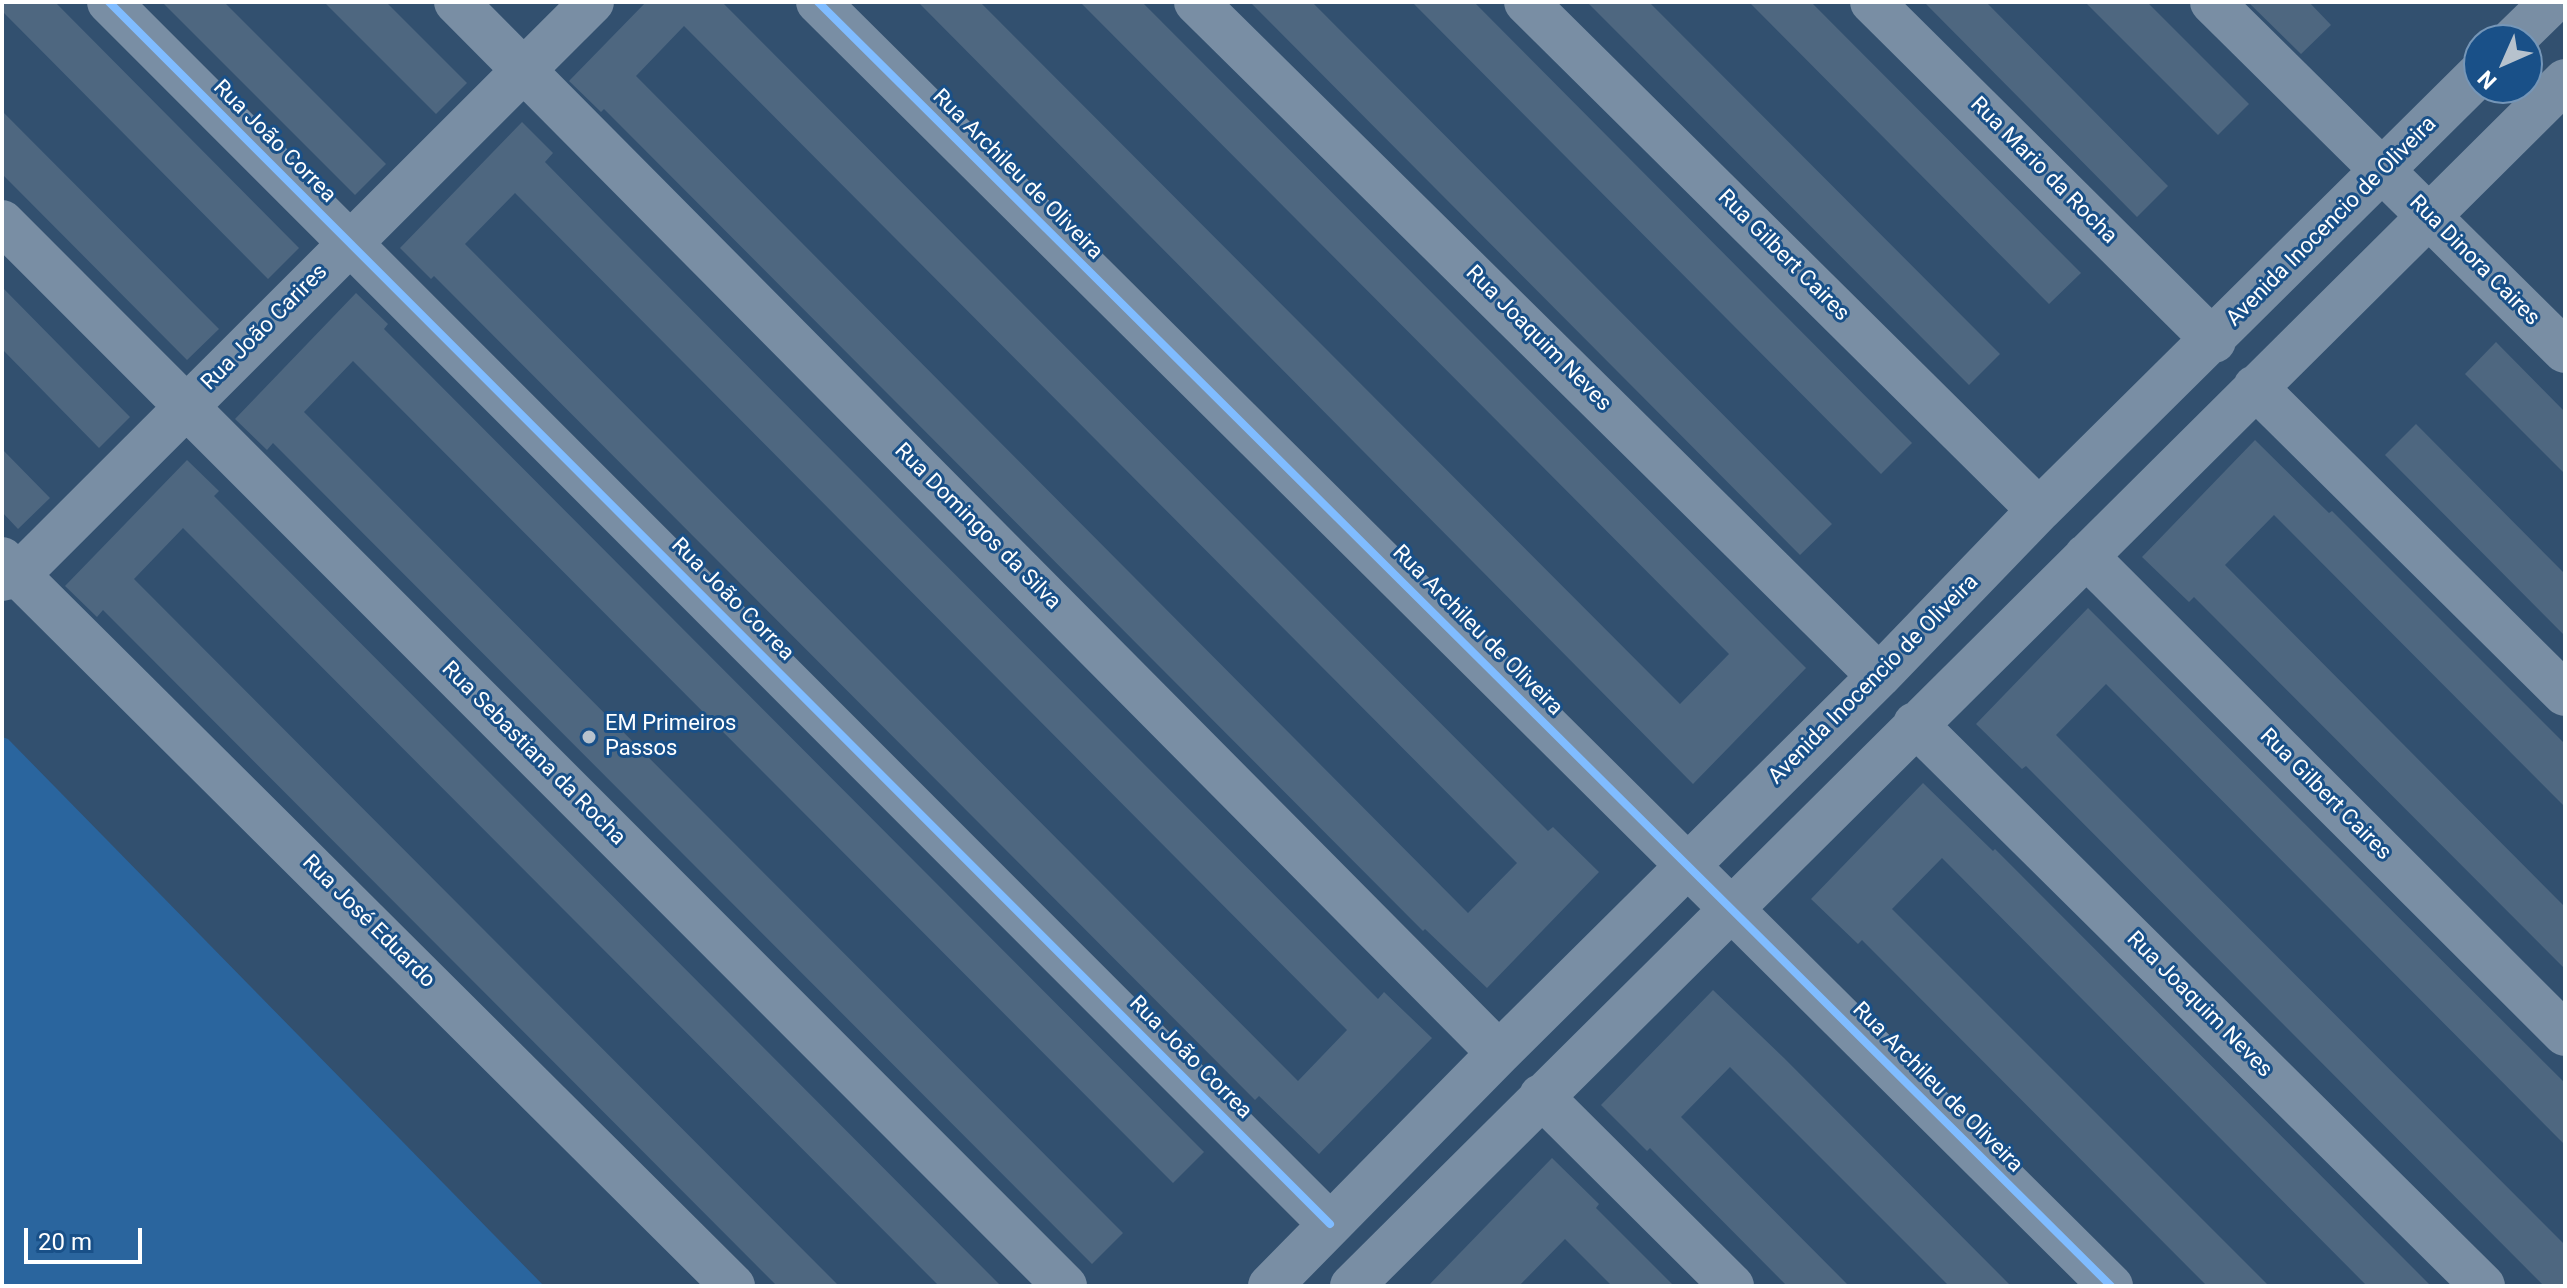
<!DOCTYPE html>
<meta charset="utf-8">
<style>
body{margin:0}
#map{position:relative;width:2567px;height:1288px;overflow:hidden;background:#32506f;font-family:Roboto,sans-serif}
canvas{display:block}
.frame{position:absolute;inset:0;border:4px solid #fff;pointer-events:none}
.north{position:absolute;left:2463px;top:24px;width:80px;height:80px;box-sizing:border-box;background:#195088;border:2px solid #7596b8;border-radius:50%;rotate:225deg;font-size:22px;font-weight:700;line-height:32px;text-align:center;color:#fff}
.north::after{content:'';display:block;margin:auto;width:28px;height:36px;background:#b7c2cd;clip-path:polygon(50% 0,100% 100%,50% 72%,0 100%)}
.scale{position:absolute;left:24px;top:1228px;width:118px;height:36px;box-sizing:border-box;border:4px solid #fff;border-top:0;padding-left:10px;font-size:24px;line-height:28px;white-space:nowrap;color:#fff;-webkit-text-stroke:6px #195088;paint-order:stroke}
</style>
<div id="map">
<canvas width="2567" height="1288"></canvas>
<div class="frame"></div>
<div class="north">N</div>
<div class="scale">20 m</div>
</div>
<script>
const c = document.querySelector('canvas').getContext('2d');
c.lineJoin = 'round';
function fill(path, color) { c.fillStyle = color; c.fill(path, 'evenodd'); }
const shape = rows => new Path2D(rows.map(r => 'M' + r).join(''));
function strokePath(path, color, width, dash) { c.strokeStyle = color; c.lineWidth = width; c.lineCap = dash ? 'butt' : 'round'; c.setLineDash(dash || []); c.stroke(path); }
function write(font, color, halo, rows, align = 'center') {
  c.font = font + ' Roboto,sans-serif'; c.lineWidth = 6; c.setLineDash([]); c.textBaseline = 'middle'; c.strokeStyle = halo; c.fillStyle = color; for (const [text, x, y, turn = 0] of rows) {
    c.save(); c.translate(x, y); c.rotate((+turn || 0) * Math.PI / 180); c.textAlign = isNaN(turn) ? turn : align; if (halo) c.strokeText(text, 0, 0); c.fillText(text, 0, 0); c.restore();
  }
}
fill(shape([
 [2,737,8,739,544,1286,2,1286]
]), '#2a659e');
fill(shape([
 [2,2,55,2,299,248,268,279,2,11],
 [162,2,224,2,386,164,355,195],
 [324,2,386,2,467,83,436,114],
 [646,2,722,2,1548,831,1553,827,1599,872,1487,988,1425,929,1423,931,604,109,601,112,569,81],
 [684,26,1517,863,1468,913,636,76],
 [918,2,980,2,1680,704,1729,654,1080,2,1142,2,1806,668,1693,784],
 [1250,2,1312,2,1832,524,1800,555],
 [1412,2,1474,2,1912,443,1881,474],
 [1587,2,1649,2,2000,354,1969,385],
 [1749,2,1811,2,2081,273,2049,304],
 [1924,2,1986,2,2168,186,2137,217],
 [2085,2,2147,2,2249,104,2218,135],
 [2248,2,2309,2,2331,25,2301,54],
 [2,111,219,329,187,360,2,174],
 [522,122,553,153,545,162,603,221,1378,999,1384,992,1432,1038,1319,1154,1259,1096,1255,1100,434,276,431,279,400,248],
 [515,193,1347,1030,1298,1081,465,244],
 [2,287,130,417,99,448,2,349],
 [356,293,388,324,384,329,1204,1152,1173,1183,353,361,304,412,1123,1233,1092,1264,273,443,267,450,235,419],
 [2496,342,2565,412,2565,474,2465,374],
 [2416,424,2565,574,2565,636,2385,455],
 [2255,440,2329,513,2332,511,2565,744,2565,807,2274,515,2225,565,2565,907,2565,969,2194,597,2189,602,2142,557],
 [2,449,50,498,18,529,2,512],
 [187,460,219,491,214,496,1001,1286,939,1286,183,528,134,579,839,1286,777,1286,103,610,97,617,65,586],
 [2088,608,2565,1083,2565,1145,2106,684,2056,735,2565,1245,2565,1286,2544,1286,2026,766,2022,769,1976,724],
 [1923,783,1993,851,1995,849,2431,1286,2367,1286,1942,858,1892,909,2269,1286,2207,1286,1862,940,1858,944,1811,899],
 [1713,990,1784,1058,2011,1286,1949,1286,1730,1067,1681,1117,1849,1286,1787,1286,1650,1148,1647,1151,1601,1105],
 [1552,1158,1599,1204,1596,1208,1674,1286,1612,1286,1565,1239,1519,1286,1428,1286]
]), '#4e6780');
strokePath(shape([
 [109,2,1330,1224],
 [456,2,1499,1053],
 [818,2,2111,1286],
 [1196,2,1879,676],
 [1526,2,2039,510],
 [1872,2,2214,341],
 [2212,2,2565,351],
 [2513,40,2552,2],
 [2,222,1065,1286],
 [2255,387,2565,694],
 [2086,556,2565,1034],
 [2,559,733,1286],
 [2,579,18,575,592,2],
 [1915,724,2483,1286],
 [1541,1096,1732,1286],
 [1270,1286,1499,1053,1879,676,2039,510,2479,74],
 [1352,1286,2565,81]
]), '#798ea4', 44);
strokePath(shape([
 [109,2,1330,1224],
 [818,2,2111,1286]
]), '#80bcff', 8);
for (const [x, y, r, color] of [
 [589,737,8,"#b7c2cd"]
]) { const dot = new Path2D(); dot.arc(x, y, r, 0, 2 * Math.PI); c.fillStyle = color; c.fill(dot); strokePath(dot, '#195088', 3); }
write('22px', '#fff', '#195088', [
 ["Rua João Correa",274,142,45],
 ["Rua Mario da Rocha",2043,171,45],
 ["Rua Archileu de Oliveira",1017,175,45],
 ["Avenida Inocencio de Oliveira",2332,222,-45],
 ["Rua Gilbert Caires",1783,256,45],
 ["Rua Dinora Caires",2474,261,45],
 ["Rua João Carires",265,328,-45],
 ["Rua Joaquim Neves",1538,339,45],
 ["Rua Domingos da Silva",977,527,45],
 ["Rua João Correa",732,600,45],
 ["Rua Archileu de Oliveira",1477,631,45],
 ["Avenida Inocencio de Oliveira",1874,680,-45],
 ["Rua Sebastiana da Rocha",533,754,45],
 ["Rua Gilbert Caires",2325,795,45],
 ["Rua José Eduardo",368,922,45],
 ["Rua Joaquim Neves",2199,1005,45],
 ["Rua João Correa",1190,1058,45],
 ["Rua Archileu de Oliveira",1937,1088,45]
]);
write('22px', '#fff', '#195088', [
 ["EM Primeiros",605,724],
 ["Passos",605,749]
], 'left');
</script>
